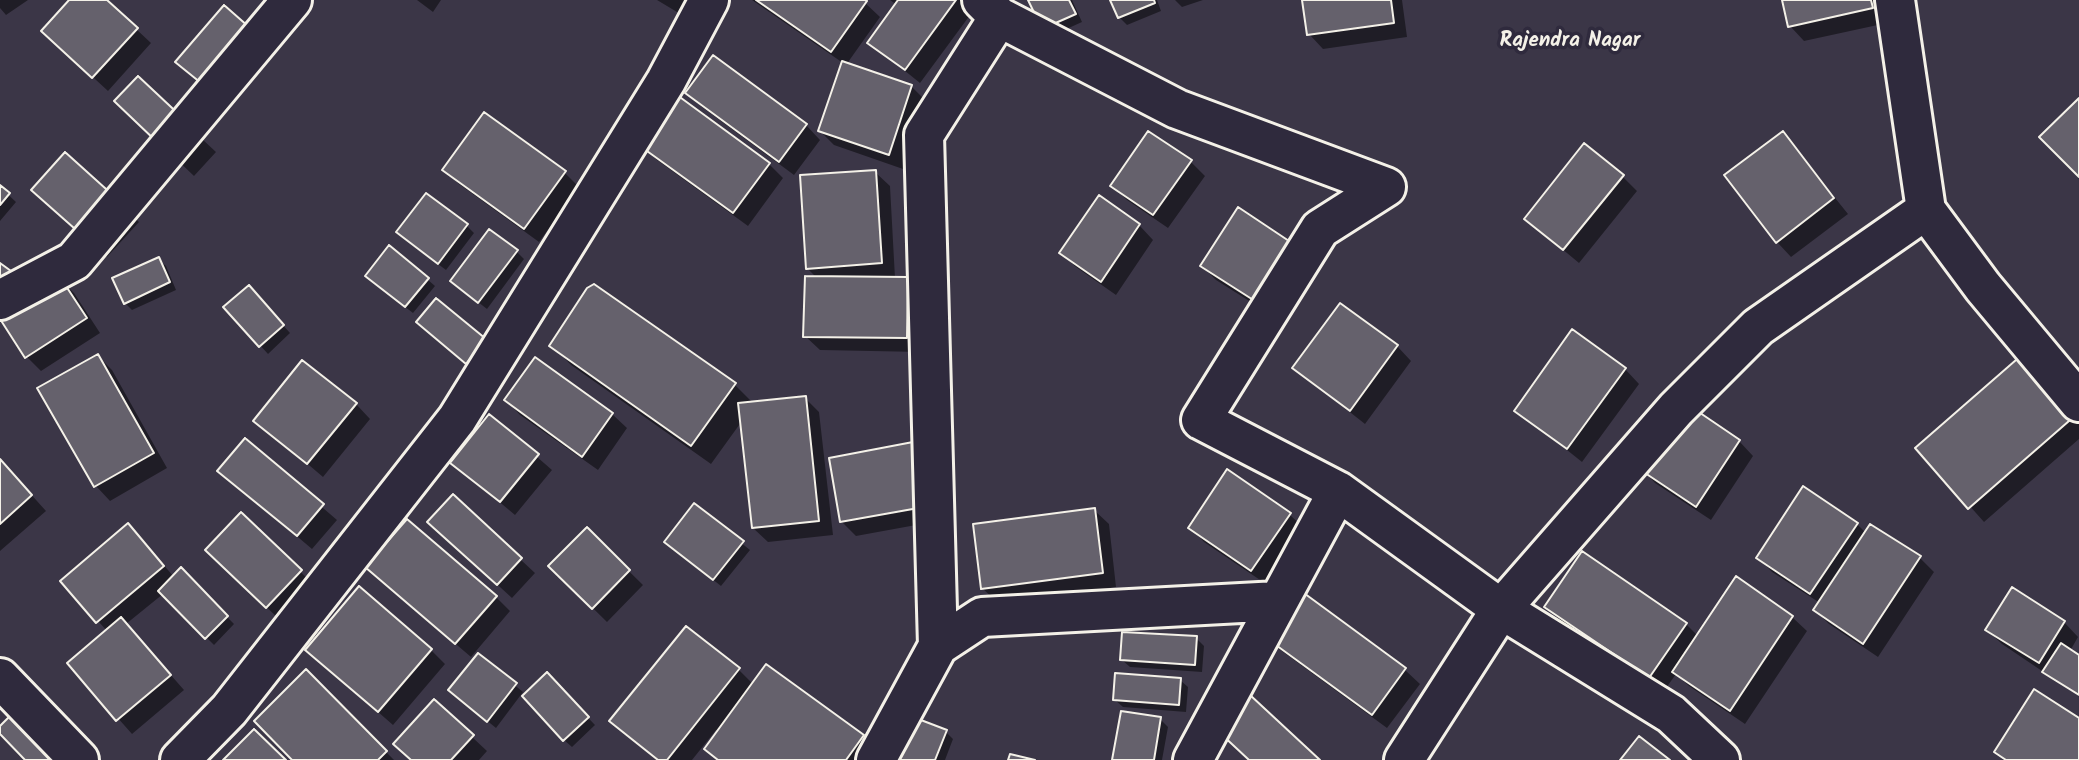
<!DOCTYPE html>
<style>
body{margin:0}
canvas{display:block;background:#3b3647}
</style>
<canvas width="2079" height="760"></canvas>
<script>
const c = document.querySelector('canvas').getContext('2d');
c.lineJoin = 'round';
function fill(path, color) { c.fillStyle = color; c.fill(path, 'evenodd'); }
const shape = rows => new Path2D(rows.map(r => 'M' + r).join(''));
function strokePath(path, color, width, dash) { c.strokeStyle = color; c.lineWidth = width; c.lineCap = dash ? 'butt' : 'round'; c.setLineDash(dash || []); c.stroke(path); }
function write(font, color, halo, rows, align = 'center') {
  c.font = font + ' Kalam,sans-serif'; c.lineWidth = 7; c.setLineDash([]); c.textBaseline = 'middle'; c.strokeStyle = halo; c.fillStyle = color; for (const [text, x, y, turn = 0] of rows) {
    c.save(); c.translate(x, y); c.rotate((+turn || 0) * Math.PI / 180); c.textAlign = isNaN(turn) ? turn : align; if (halo) c.strokeText(text, 0, 0); c.fillText(text, 0, 0); c.restore();
  }
}
fill(shape([
 [0,0,28,0,6,15,0,8],
 [72,0,105,0,151,43,108,91,58,45],
 [417,0,441,0,433,12],
 [657,0,698,0,687,18],
 [752,0,862,0,880,17,846,65,912,87,926,101,903,169,834,145,820,131,843,63],
 [890,0,968,0,976,7,920,83,869,42,897,5],
 [1030,0,1072,0,1082,22,1051,36],
 [1112,0,1157,0,1161,11,1127,25,1119,17],
 [1175,0,1203,0,1182,7],
 [1304,0,1402,0,1407,37,1323,49,1309,34],
 [1784,0,1882,0,1887,23,1804,41,1790,26],
 [688,93,806,125,820,140,794,175,702,107],
 [131,116,201,138,216,152,194,176],
 [1783,133,1848,214,1791,257,1777,242],
 [642,146,769,164,783,178,748,226,657,160],
 [1190,161,1205,176,1168,228,1127,200,1112,185],
 [444,170,564,172,579,187,539,242,459,184],
 [875,172,890,186,895,278,907,278,921,293,921,352,820,350,805,336,817,278,807,268],
 [1622,176,1637,191,1579,263,1526,219],
 [0,187,16,202,0,221],
 [48,205,125,208,139,222,107,257],
 [1139,225,1153,240,1116,295,1076,267,1061,253],
 [467,226,474,233,446,270,406,240],
 [1294,246,1273,316,1216,280,1202,266],
 [517,252,524,259,487,309,460,288],
 [158,259,166,266,176,290,132,310,125,303],
 [60,279,74,293,100,333,41,371,27,357],
 [427,279,435,286,413,313,374,283],
 [256,295,290,333,268,354,226,308],
 [1340,305,1397,346,1411,361,1365,424,1294,368],
 [552,345,735,385,753,403,805,398,819,412,833,535,768,542,753,528,742,421,711,464,571,365],
 [98,356,112,370,167,468,110,501,96,486,40,388],
 [1625,369,1639,384,1582,462,1517,410],
 [506,400,612,414,627,428,598,470,520,415],
 [356,404,370,419,323,477,256,420],
 [490,416,552,470,515,515,453,463],
 [2079,416,2079,439,1984,522,1918,448],
 [245,441,337,520,312,549,220,471],
 [1739,441,1753,456,1711,520,1655,483,1641,468],
 [913,444,938,521,856,536,842,522],
 [0,460,46,511,0,551],
 [1228,472,1290,515,1305,529,1266,584,1204,542,1190,527],
 [695,506,750,550,721,586,674,549],
 [1094,510,1109,524,1116,587,997,602,982,588],
 [241,514,315,586,281,621,207,550],
 [1857,524,1866,533,1920,558,1934,572,1878,657,1829,624,1815,610,1820,603,1772,572,1758,557],
 [587,530,643,585,607,622,550,566],
 [444,536,520,559,535,573,512,598],
 [142,540,174,577,181,570,234,624,214,645,163,594,126,624,184,690,132,734,69,663,107,631,63,582],
 [1736,579,1792,617,1807,631,1745,724,1689,686,1676,674,1664,691,1561,621,1546,607,1686,624,1698,636],
 [382,581,496,597,510,611,471,657],
 [1293,587,1405,670,1420,684,1387,728,1275,646],
 [2064,622,2078,637,2070,651,2079,657,2079,696,2002,644,1987,630],
 [1196,638,1204,646,1202,672,1130,667,1122,660],
 [307,650,431,650,445,664,393,725],
 [478,655,523,692,496,728,458,697],
 [739,670,753,684,863,736,882,755,879,760,717,760,706,749,719,732,716,730,692,760,657,760,612,721],
 [306,671,394,760,295,760],
 [547,675,595,725,572,747,564,740],
 [1180,680,1188,687,1186,712,1123,707,1115,700],
 [1160,719,1168,727,1162,760,1113,760],
 [946,732,953,739,945,760,898,760],
 [472,737,487,751,479,760,412,760]
]), '#0007');
const building = shape([
 [69,0,107,0,138,28,92,78,41,31,69,0],
 [756,0,865,0,867,1,831,52,756,0],
 [898,0,956,0,905,70,867,43,898,0],
 [1028,0,1069,0,1076,14,1042,29,1028,0],
 [1110,0,1154,0,1155,3,1118,18,1110,0],
 [1302,0,1391,0,1394,23,1307,35,1302,0],
 [1782,0,1871,0,1873,8,1788,27,1782,0],
 [224,5,249,27,201,83,175,62,224,5],
 [713,55,807,124,779,162,685,93,713,55],
 [842,61,912,85,889,155,818,131,842,61],
 [138,76,203,137,179,163,114,101,138,76],
 [677,95,770,163,733,213,640,146,677,95],
 [2079,98,2079,177,2039,137,2079,98],
 [484,112,566,171,524,229,442,170,484,112],
 [1148,131,1192,160,1153,215,1110,186,1148,131],
 [1783,131,1834,198,1776,243,1724,175,1783,131],
 [1584,143,1624,175,1563,250,1524,219,1584,143],
 [65,152,126,207,92,244,31,190,65,152],
 [876,170,882,263,806,269,800,175,876,170],
 [0,185,10,193,0,205,0,185],
 [426,193,468,224,438,264,396,232,426,193],
 [1099,195,1140,224,1101,282,1059,253,1099,195],
 [1238,207,1295,245,1258,303,1200,266,1238,207],
 [489,229,518,250,478,303,450,281,489,229],
 [389,245,429,278,405,307,365,276,389,245],
 [159,257,170,282,124,304,112,278,159,257],
 [0,263,11,271,0,287,0,263],
 [805,276,908,277,907,338,803,337,805,276],
 [60,277,87,318,25,358,0,319,60,277],
 [594,284,736,383,691,446,549,346,587,288,594,284],
 [249,285,284,325,259,347,223,307,249,285],
 [436,298,486,339,466,364,416,322,436,298],
 [1340,303,1398,345,1350,411,1292,368,1340,303],
 [1572,329,1626,368,1567,449,1514,411,1572,329],
 [2024,353,2077,414,1968,509,1915,448,2024,353],
 [98,354,154,453,94,487,37,388,98,354],
 [535,357,613,413,582,457,504,400,535,357],
 [302,360,357,403,307,464,253,421,302,360],
 [806,396,819,521,752,528,738,403,806,396],
 [1684,402,1740,440,1696,507,1639,469,1684,402],
 [489,414,539,454,500,502,450,463,489,414],
 [245,438,324,504,297,536,217,471,245,438],
 [913,442,924,507,840,522,829,458,913,442],
 [0,459,32,495,0,524,0,459],
 [1227,469,1291,513,1251,571,1188,528,1227,469],
 [1803,486,1858,523,1810,594,1756,558,1803,486],
 [453,494,522,558,497,585,427,522,453,494],
 [694,503,744,541,713,580,664,542,694,503],
 [1095,508,1103,573,981,589,973,524,1095,508],
 [241,512,302,570,266,608,205,550,241,512],
 [407,519,497,596,455,644,365,567,407,519],
 [128,523,164,566,96,623,60,581,128,523],
 [1870,524,1921,556,1863,644,1813,610,1870,524],
 [587,527,630,570,592,609,548,566,587,527],
 [1582,551,1687,623,1649,678,1544,607,1582,551],
 [181,567,228,616,205,639,158,591,181,567],
 [1736,576,1793,616,1730,711,1672,672,1736,576],
 [1293,585,1406,668,1372,715,1258,632,1293,585],
 [359,586,432,649,378,712,305,650,359,586],
 [2012,587,2065,621,2039,663,1985,630,2012,587],
 [121,617,171,675,116,721,67,663,121,617],
 [686,626,740,668,667,760,658,760,609,721,686,626],
 [1122,632,1197,636,1195,665,1120,660,1122,632],
 [2061,643,2079,655,2079,695,2042,672,2061,643],
 [478,653,517,683,487,722,448,690,478,653],
 [766,664,864,735,846,760,718,760,704,749,766,664],
 [306,669,387,751,378,760,292,760,254,721,306,669],
 [547,672,589,717,563,741,522,696,547,672],
 [1115,673,1181,678,1179,705,1113,700,1115,673],
 [1236,682,1320,760,1249,760,1204,718,1236,682],
 [2034,689,2079,718,2079,760,2006,760,1994,752,2034,689],
 [34,692,76,760,25,760,0,734,0,726,34,692],
 [434,699,474,735,451,760,411,760,393,744,434,699],
 [1121,711,1161,717,1154,760,1112,760,1121,711],
 [913,717,947,730,935,760,896,760,913,717],
 [254,729,286,760,223,760,254,729],
 [1639,736,1670,760,1620,760,1639,736],
 [1010,754,1035,760,1008,760,1010,754]
]);
fill(building, '#65616c');
strokePath(building, '#f4f1e8', 2);
const minor = shape([
 [982,0,999,17,1177,109,1386,187,1320,229,1201,420,1338,491,1501,609,1676,409,1758,327,1926,210],
 [1895,0,1926,210,1983,287,2079,402],
 [0,300,74,261,292,0],
 [938,646,924,135,999,17],
 [0,678,79,760],
 [180,760,229,710,457,419,666,81,709,0],
 [876,760,938,646,982,617,1278,601],
 [1193,760,1338,491],
 [1404,760,1501,609,1671,714,1720,760]
]);
strokePath(minor, '#f4f1e8', 44);
strokePath(minor, '#2f2a3d', 38);
write('bold 21px', '#f4f1e8', '#2f2a3d', [
 ["Rajendra Nagar",1570,42]
]);
</script>
